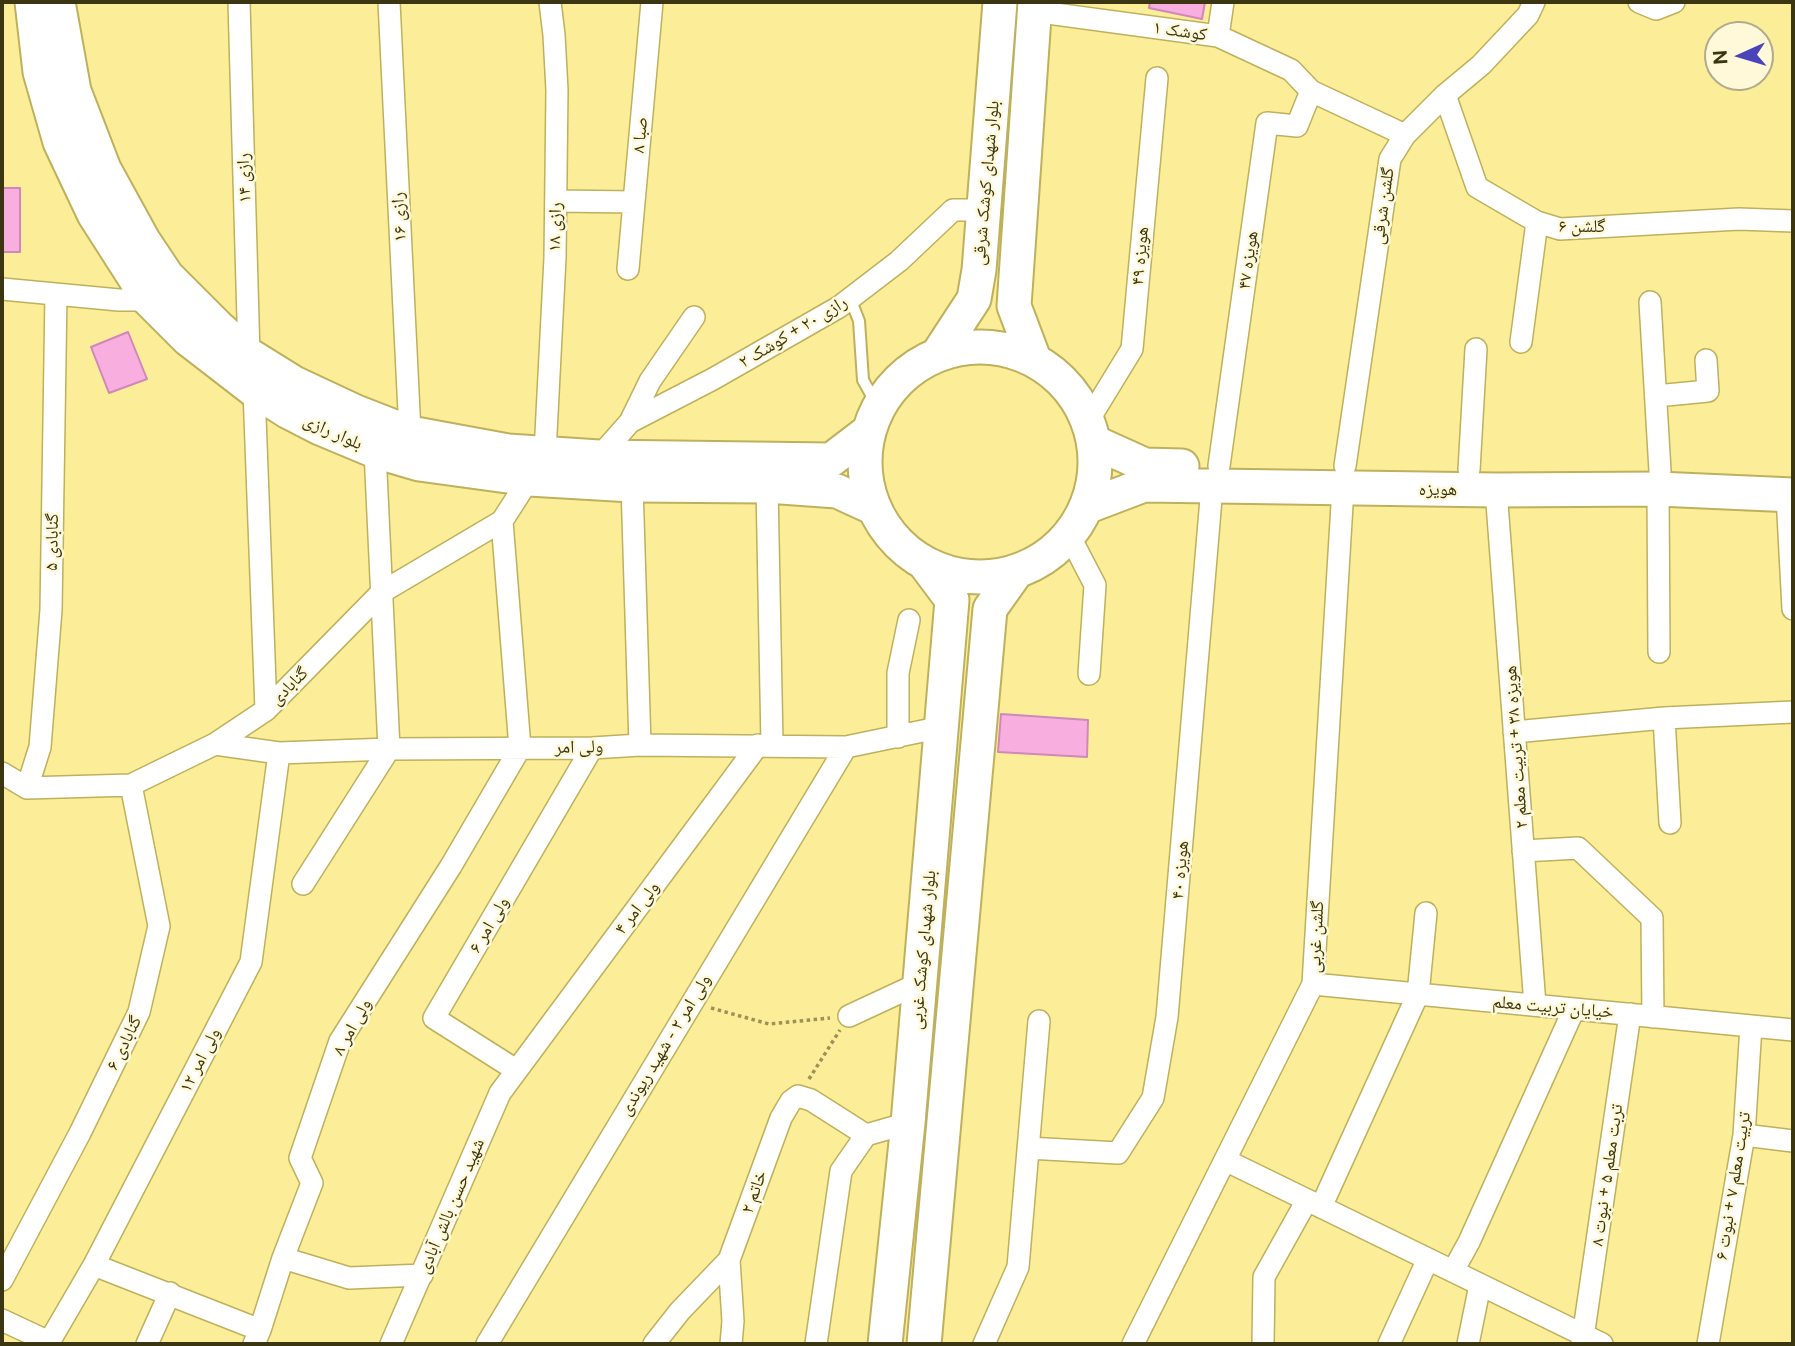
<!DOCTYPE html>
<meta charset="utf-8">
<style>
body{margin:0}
#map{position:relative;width:1795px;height:1346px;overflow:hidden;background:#fced98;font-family:"Public Sans",sans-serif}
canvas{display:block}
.frame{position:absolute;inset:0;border:4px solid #3b3511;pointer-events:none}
.north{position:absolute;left:1704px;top:21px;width:70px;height:70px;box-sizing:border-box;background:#fff9d9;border:2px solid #b1ab89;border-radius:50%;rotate:266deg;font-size:19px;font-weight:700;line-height:28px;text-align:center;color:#3b3511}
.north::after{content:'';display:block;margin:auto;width:24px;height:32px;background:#4a44ba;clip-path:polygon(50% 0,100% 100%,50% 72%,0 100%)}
</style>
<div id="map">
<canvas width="1795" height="1346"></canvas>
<div class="frame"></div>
<div class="north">N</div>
</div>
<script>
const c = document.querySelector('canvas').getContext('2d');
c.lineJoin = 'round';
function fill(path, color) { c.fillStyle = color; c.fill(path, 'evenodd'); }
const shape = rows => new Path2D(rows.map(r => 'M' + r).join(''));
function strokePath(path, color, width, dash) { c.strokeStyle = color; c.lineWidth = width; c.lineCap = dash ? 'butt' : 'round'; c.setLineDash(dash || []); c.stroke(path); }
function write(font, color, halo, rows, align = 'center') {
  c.font = font + ' "Public Sans","Noto Naskh Arabic",sans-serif'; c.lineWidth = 5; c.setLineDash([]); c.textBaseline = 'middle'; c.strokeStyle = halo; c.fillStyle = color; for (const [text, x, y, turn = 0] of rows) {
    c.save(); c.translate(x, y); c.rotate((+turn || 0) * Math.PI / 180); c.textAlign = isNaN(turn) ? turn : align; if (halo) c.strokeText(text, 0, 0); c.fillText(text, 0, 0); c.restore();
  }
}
const building = shape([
 [1150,2,1205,2,1202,19,1149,8,1150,2],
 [2,188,20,188,20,252,2,252,2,188],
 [128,332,147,379,109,393,91,347,128,332],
 [1001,714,1088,720,1087,757,998,752,1001,714]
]);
fill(building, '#f8afe0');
strokePath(building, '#cf88b9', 2);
const lane = shape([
 [850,298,859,321,863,380,878,407]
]);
const street = shape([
 [239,2,249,355],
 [389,2,410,433],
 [1639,2,1656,9,1674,2],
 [1033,11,1218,36,1291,70,1311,91,1405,135],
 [1218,36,1223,2],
 [1445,95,1477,187,1537,222,1560,229,1739,219,1793,221],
 [556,201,634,202],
 [628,269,652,2],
 [2,289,119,300,149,300],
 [1650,302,1660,471],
 [1521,342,1537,222],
 [254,390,266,710],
 [1656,396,1708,391,1706,360],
 [1088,421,1132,349,1157,78],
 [630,422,650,381,694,317],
 [545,453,555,258,557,90,554,35,550,2],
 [599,457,630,422,713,379,839,307,899,261,953,210,984,210],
 [1219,466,1267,123,1297,126,1311,91],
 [1345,466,1390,159,1405,135,1445,95,1481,65,1528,15,1534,2],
 [1469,470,1476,349],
 [632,485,640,745],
 [767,486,772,745],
 [1658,489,1659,652],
 [1496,490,1535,1005],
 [1787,495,1793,609],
 [1069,535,1095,585,1089,674],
 [1664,718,1670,823],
 [1514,732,1664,718,1793,712],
 [898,737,898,673,909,620],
 [215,744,279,753,389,749,592,748,640,745,846,747,942,727],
 [2,773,27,788,131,785,215,744,266,710,382,592,502,521,529,479],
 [27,788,40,747,51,610,56,294],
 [1523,851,1578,848,1652,918,1653,1017],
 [303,884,389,749,375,451],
 [1313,984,1793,1030],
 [849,1016,920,983],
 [516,1070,434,1018,592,748],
 [866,1135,908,1123],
 [1744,1135,1793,1141],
 [1028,1148,1118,1153,1153,1098,1167,1017,1212,487],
 [1225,1160,1602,1344],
 [1321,1207,1418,994,1426,913],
 [283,1258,349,1278,422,1275],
 [729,1260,733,1321,731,1344],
 [94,1265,260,1330,254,1344],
 [1453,1271,1469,1242,1574,1009],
 [2,1280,80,1133,139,1012,159,926,131,785],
 [2,1320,49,1342],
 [260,1330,283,1258,312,1183,300,1158,340,1041,451,866,520,748,502,521],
 [48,1344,94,1265,251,962,279,753],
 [147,1344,170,1293],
 [391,1344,500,1093,758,745],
 [487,1344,846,747],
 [654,1344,680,1311,729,1260,781,1118,791,1101,798,1096,811,1100,866,1135],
 [816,1344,841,1171,866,1135],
 [984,1344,1018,1267,1039,1021],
 [1133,1344,1313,984,1343,488],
 [1263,1344,1264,1277,1307,1200],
 [1389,1344,1428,1259],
 [1468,1344,1480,1285],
 [1582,1344,1630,1014],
 [1708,1344,1744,1135,1751,1026]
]);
const primary = shape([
 [32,2,40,72,60,142,94,214,149,300,188,339,254,390,287,411,320,428,375,451,419,464,529,479,632,485,767,486,837,491,874,508],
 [58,2,74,91,104,169,143,240,167,276,218,327,249,355,294,383,356,412,410,433,508,451,599,457,831,460,865,434],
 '865 462a115 115 0 1 1 230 0a115 115 0 1 1-230 0Z',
 [938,354,974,299,979,270,1000,2],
 [1034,359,1014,306,1035,2],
 [1094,442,1145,465,1182,466],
 [1086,507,1144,485,1496,490,1658,489,1793,495],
 [885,1344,908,1123,952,600,925,564],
 [924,1344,990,609,1017,571]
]);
strokePath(lane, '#bfb05c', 14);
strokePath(street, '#bfb05c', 24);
strokePath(primary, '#bfb05c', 37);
strokePath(shape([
 [711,1008,769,1024,830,1018],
 [809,1079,840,1030]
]), '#9c9255', 3.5, [3.5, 3.5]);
strokePath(lane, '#fff', 10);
strokePath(street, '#fff', 21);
strokePath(primary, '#fff', 33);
write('18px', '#3b3511', '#fff9d9', [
 ["کوشک ۱",1180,31,8],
 ["صبا ۸",640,135,-85],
 ["رازی ۱۴",244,178,-92],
 ["بلوار شهدای کوشک شرقی",986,183,-85],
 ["گلشن شرقی",1383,206,-82],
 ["رازی ۱۶",399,217,-93],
 ["گلشن ۶",1582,226],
 ["رازی ۱۸",555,227,-89],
 ["هویزه ۴۹",1140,256,-85],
 ["هویزه ۴۷",1248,260,-82],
 ["رازی ۲۰ + کوشک ۲",793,332,-31],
 ["بلوار رازی",333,432,24],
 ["هویزه",1438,489],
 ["گنابادی ۵",52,542,-89],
 ["گنابادی",289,686,-45],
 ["ولی امر",579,747,-1],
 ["هویزه ۳۸ + تربیت معلم ۲",1516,747,-94],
 ["هویزه ۴۰",1180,870,-85],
 ["ولی امر ۴",637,908,-53],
 ["ولی امر ۶",489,925,-60],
 ["گلشن غربی",1316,937,-87],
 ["بلوار شهدای کوشک غربی",923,950,-85],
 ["خیایان تربیت معلم",1553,1007,5],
 ["ولی امر ۸",352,1027,-61],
 ["گنابادی ۶",124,1043,-64],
 ["ولی امر ۲ - شهید ریوندی",665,1045,-59],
 ["ولی امر ۱۲",200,1060,-63],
 ["تربت معلم ۵ + نبوت ۸",1607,1175,-82],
 ["تربیت معلم ۷ + نبوت ۶",1733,1186,-81],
 ["خاتم ۲",754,1192,-70],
 ["شهید حسن بالش آبادی",451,1206,-67]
]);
</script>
